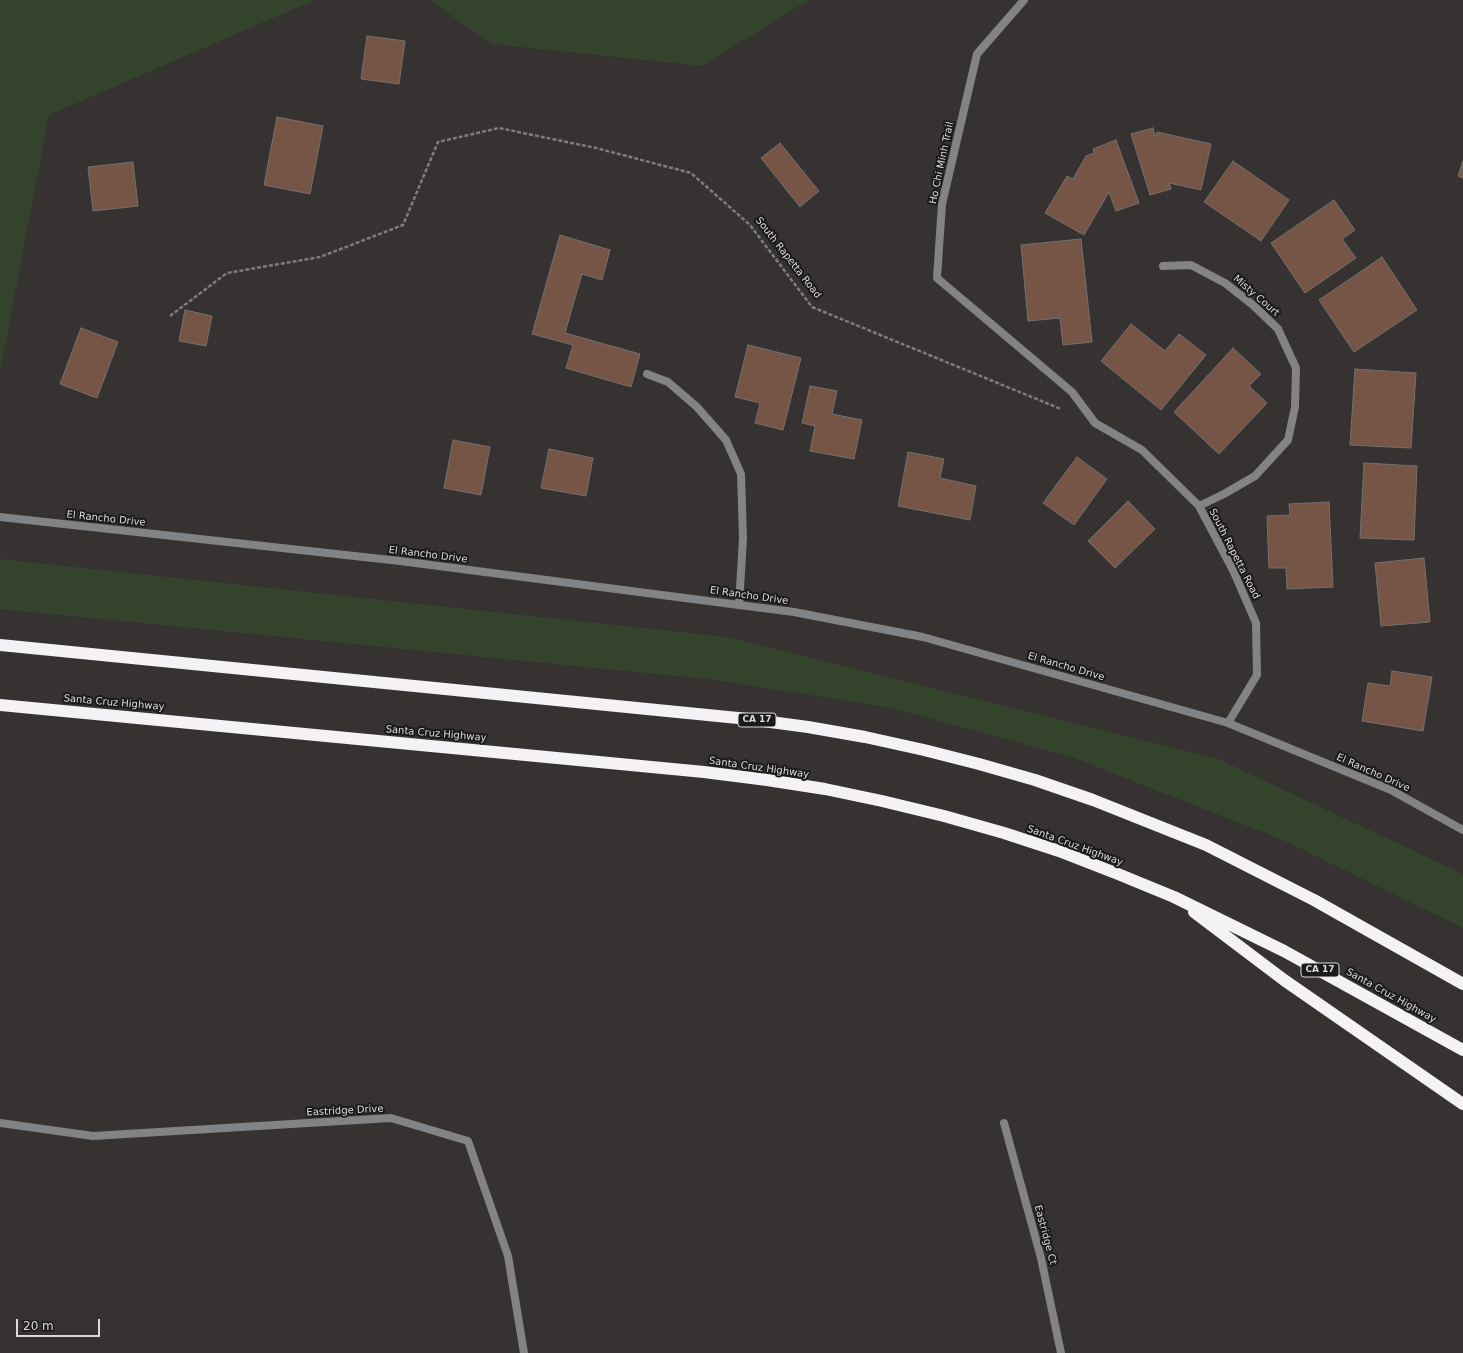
<!DOCTYPE html>
<style>
body{margin:0}
#map{position:relative;width:1463px;height:1353px;overflow:hidden;background:#353231;font-family:"DejaVu Sans",sans-serif}
canvas{display:block}
.scale{position:absolute;left:16px;top:1319px;width:84px;height:18px;box-sizing:border-box;border:2px solid #dcdad9;border-top:0;padding-left:5px;font-size:12px;line-height:14px;white-space:nowrap;color:#dcdad9;-webkit-text-stroke:3px #1b1a1a;paint-order:stroke}
</style>
<div id="map">
<canvas width="1463" height="1353"></canvas>
<div class="scale">20 m</div>
</div>
<script>
const c = document.querySelector('canvas').getContext('2d');
c.lineJoin = 'round';
function fill(path, color) { c.fillStyle = color; c.fill(path, 'evenodd'); }
const shape = rows => new Path2D(rows.map(r => 'M' + r).join(''));
function strokePath(path, color, width, dash) { c.strokeStyle = color; c.lineWidth = width; c.lineCap = dash ? 'butt' : 'round'; c.setLineDash(dash || []); c.stroke(path); }
function write(font, color, halo, rows, align = 'center') {
  c.font = font + ' "DejaVu Sans",sans-serif'; c.lineWidth = 4; c.setLineDash([]); c.textBaseline = 'middle'; c.strokeStyle = halo; c.fillStyle = color; for (const [text, x, y, turn = 0] of rows) {
    c.save(); c.translate(x, y); c.rotate((+turn || 0) * Math.PI / 180); c.textAlign = isNaN(turn) ? turn : align; if (halo) c.strokeText(text, 0, 0); c.fillText(text, 0, 0); c.restore();
  }
}
fill(shape([
 [0,0,315,0,49,115,0,372],
 [429,0,809,0,702,66,492,44],
 [0,559,727,637,1218,759,1463,874,1463,928,1285,841,1072,757,891,708,716,680,0,609]
]), '#34432c');
const building = shape([
 [367,36,405,41,399,84,361,79,367,36],
 [277,117,323,126,310,194,264,185,277,117],
 [1153,128,1155,137,1157,132,1211,144,1201,190,1169,183,1171,189,1150,195,1131,134,1153,128],
 [1116,140,1139,203,1116,211,1109,192,1084,235,1045,213,1067,176,1073,179,1086,156,1094,153,1093,149,1116,140],
 [780,143,819,191,800,207,761,158,780,143],
 [1233,161,1289,200,1261,241,1204,202,1233,161],
 [1463,161,1463,178,1458,176,1463,161],
 [133,162,138,206,93,211,88,167,133,162],
 [1334,200,1355,230,1342,239,1356,258,1305,293,1271,243,1334,200],
 [560,235,610,250,602,280,582,274,565,333,640,354,631,387,566,368,573,345,532,334,560,235],
 [1081,239,1092,342,1063,345,1060,318,1028,321,1021,245,1081,239],
 [1382,257,1417,310,1354,352,1319,300,1382,257],
 [185,310,212,316,206,346,179,341,185,310],
 [1131,324,1165,351,1179,334,1206,355,1161,410,1101,361,1131,324],
 [81,328,118,342,97,398,60,384,81,328],
 [748,345,801,358,783,430,755,423,760,403,735,397,748,345],
 [1233,348,1261,374,1249,386,1267,403,1219,454,1174,412,1233,348],
 [1355,369,1416,373,1411,448,1350,445,1355,369],
 [810,386,837,391,832,414,862,420,854,459,810,451,815,426,802,423,810,386],
 [453,440,490,447,481,495,444,488,453,440],
 [549,449,593,458,586,496,541,488,549,449],
 [908,452,944,459,940,478,976,486,970,520,898,506,908,452],
 [1077,457,1107,479,1074,525,1043,503,1077,457],
 [1364,463,1417,466,1414,540,1360,538,1364,463],
 [1128,501,1155,529,1115,568,1088,541,1128,501],
 [1329,502,1333,587,1287,589,1286,568,1269,568,1267,516,1290,515,1289,504,1329,502],
 [1424,558,1430,622,1381,626,1375,563,1424,558],
 [1392,671,1432,677,1423,731,1362,721,1368,683,1390,686,1392,671]
]);
fill(building, '#765546');
strokePath(building, '#747170', 1);
strokePath(shape([
 [170,316,227,273,320,257,403,225,438,142,499,128,596,148,691,173,750,225,812,307,1061,409]
]), '#7f7d7c', 2.5, [4, 2]);
strokePath(shape([
 [647,374,668,382,697,407,726,440,741,474,743,538,739,605]
]), '#838284', 8);
strokePath(shape([
 [1024,0,977,54,942,204,937,278,1072,392,1095,423,1142,450,1199,506,1233,570,1256,623,1257,675,1228,723],
 [1163,266,1191,265,1225,283,1253,305,1278,329,1296,368,1295,407,1288,440,1255,476,1224,494,1199,506],
 [0,1123,93,1136,391,1118,468,1141,508,1256,524,1353],
 [1004,1123,1041,1258,1061,1353]
]), '#838284', 8);
strokePath(shape([
 [0,517,400,561,739,605,794,612,923,637,1228,723,1391,790,1463,830]
]), '#838284', 8);
strokePath(shape([
 [0,645,748,719,808,727,865,737,924,750,979,764,1035,780,1093,800,1206,845,1314,900,1463,984],
 [0,705,704,772,767,780,825,789,882,801,944,816,1004,833,1059,851,1118,874,1174,897,1284,951,1463,1050],
 [1194,912,1284,980,1463,1104]
]), '#f4f2f4', 12);
for (const [x, y, w] of [
 [757,720,38],
 [1320,970,38]
]) { const box = new Path2D(); box.roundRect(x - w / 2, y - 7, w, 14, 3); c.fillStyle = '#1b1a1a'; c.fill(box); strokePath(box, '#dcdad9', 1); }
write('bold 9px', '#dcdad9', null, [
 ["CA 17",757,720],
 ["CA 17",1320,970]
]);
write('10px', '#dcdad9', '#1b1a1a', [
 ["Ho Chi Minh Trail",942,163,-78],
 ["South Rapetta Road",788,258,52],
 ["Misty Court",1256,296,41],
 ["El Rancho Drive",106,519,6],
 ["South Rapetta Road",1234,554,63],
 ["El Rancho Drive",428,555,7],
 ["El Rancho Drive",749,596,8],
 ["El Rancho Drive",1066,667,16],
 ["Santa Cruz Highway",114,703,5],
 ["Santa Cruz Highway",436,734,5],
 ["Santa Cruz Highway",759,768,8],
 ["El Rancho Drive",1373,773,24],
 ["Santa Cruz Highway",1075,846,20],
 ["Santa Cruz Highway",1391,996,29],
 ["Eastridge Drive",345,1111,-3],
 ["Eastridge Ct",1045,1235,75]
]);
</script>
